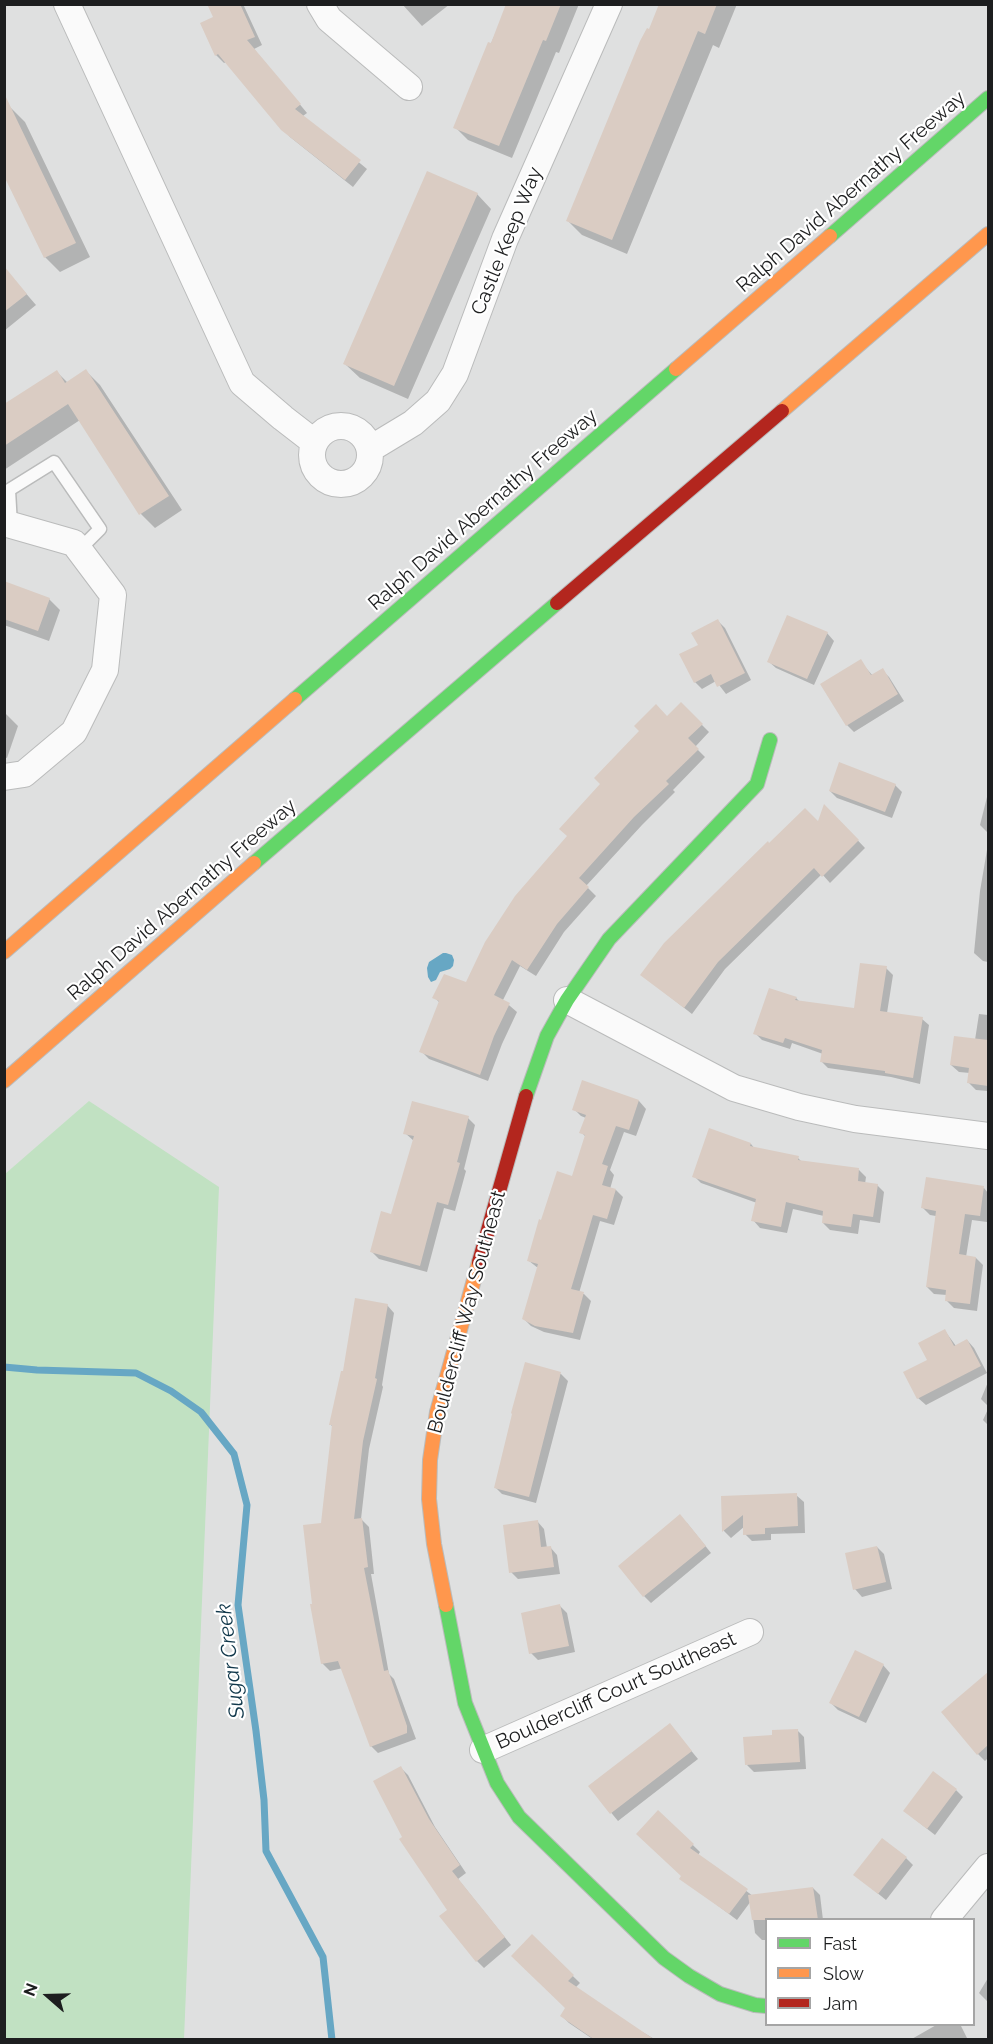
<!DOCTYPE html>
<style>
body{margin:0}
#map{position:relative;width:993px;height:2044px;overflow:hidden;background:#dfe0e0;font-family:Raleway,sans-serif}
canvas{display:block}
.frame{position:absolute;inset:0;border:6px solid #1d1e1f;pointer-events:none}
.legend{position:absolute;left:765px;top:1918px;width:210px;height:108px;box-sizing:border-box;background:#fff;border:2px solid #a5a5a5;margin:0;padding:8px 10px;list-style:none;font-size:18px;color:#1d1e1f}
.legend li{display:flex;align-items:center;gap:12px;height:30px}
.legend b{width:30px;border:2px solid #a5a5a5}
.north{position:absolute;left:18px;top:1966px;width:60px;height:60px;-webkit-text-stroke:4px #fff;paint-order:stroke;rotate:290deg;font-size:16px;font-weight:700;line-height:24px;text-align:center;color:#1d1e1f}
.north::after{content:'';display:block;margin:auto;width:21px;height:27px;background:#1d1e1f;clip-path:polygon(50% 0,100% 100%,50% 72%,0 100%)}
</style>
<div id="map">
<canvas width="993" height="2044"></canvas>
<div class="frame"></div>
<ul class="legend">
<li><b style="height:8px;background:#63d668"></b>Fast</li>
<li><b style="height:8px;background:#ff974d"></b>Slow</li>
<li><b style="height:8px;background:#b3261e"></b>Jam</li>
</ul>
<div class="north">N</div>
</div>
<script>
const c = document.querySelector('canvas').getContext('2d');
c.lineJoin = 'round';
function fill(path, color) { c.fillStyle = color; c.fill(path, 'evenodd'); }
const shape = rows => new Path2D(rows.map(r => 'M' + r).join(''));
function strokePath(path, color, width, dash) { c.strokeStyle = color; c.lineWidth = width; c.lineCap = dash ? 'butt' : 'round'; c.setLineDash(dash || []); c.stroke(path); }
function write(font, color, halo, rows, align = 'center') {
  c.font = font + ' Raleway,sans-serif'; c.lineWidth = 4.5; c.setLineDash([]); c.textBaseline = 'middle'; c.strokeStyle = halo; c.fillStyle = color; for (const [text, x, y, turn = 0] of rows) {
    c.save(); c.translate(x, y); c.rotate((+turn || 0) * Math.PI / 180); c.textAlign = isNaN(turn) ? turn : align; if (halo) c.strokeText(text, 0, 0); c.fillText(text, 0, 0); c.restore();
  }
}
fill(shape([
 [89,1101,219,1187,184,2039,5,2039,5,1174]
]), '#c1e1c2');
fill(shape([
 [443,953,446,953,452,955,454,960,453,966,450,969,440,972,436,980,431,982,428,977,427,968,429,962]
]), '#67a7c4');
fill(shape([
 [209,4,243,4,262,45,254,49,307,113,303,116,367,169,353,187,290,137,226,62,224,63,216,55,215,17],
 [402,4,450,4,422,26],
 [508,4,579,4,559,53,556,52,512,158,468,140,455,127],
 [662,4,737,4,719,48,713,45,627,254,582,235,568,221],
 [10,107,25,122,90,257,60,272,45,257,4,173],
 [477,194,491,209,408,399,360,378,345,364],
 [4,268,36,305,4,331],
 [86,371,100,385,182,510,155,528,141,514,80,420,4,470,4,406,57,372,68,383],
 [4,583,49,599,60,610,49,641,4,625],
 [718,621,725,628,751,680,726,694,716,681,702,689,695,682,700,645],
 [827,633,834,641,814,685,776,668,768,661],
 [860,661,873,676,882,670,889,677,904,701,854,732,847,725,822,684],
 [681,704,709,732,695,747,705,757,673,790,675,792,642,825,586,886,596,896,564,932,536,976,520,966,503,1000,517,1012,502,1044,488,1081,429,1059,421,1051,440,1003,434,997,467,983,668,718],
 [4,712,18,726,7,758,4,757],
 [895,785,902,792,892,818,837,798,830,791],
 [987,797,988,797,988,833,980,825],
 [825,806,865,848,830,883,822,874,725,969,692,1014,642,975,769,845,818,824],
 [988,844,988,962,983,961,974,953,980,891],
 [886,968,893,975,887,1013,922,1019,929,1025,920,1084,891,1077,828,1068,822,1062,823,1054,792,1043,790,1049,762,1040,755,1033,796,998,800,1002,855,1010],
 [979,1014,988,1015,988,1091,976,1090,969,1083,970,1073,959,1072,951,1065,975,1040],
 [583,1082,639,1101,646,1109,636,1136,624,1132,610,1170,614,1175,610,1189,616,1190,623,1197,614,1225,600,1221,579,1293,584,1294,591,1301,580,1340,544,1332,531,1326,524,1319,538,1268,529,1261,542,1222,572,1178,586,1137,581,1132,586,1118,581,1116,574,1109],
 [468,1118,475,1125,464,1169,466,1171,455,1211,444,1208,427,1272,379,1259,372,1252,392,1216,414,1141,405,1133],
 [710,1130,751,1144,755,1149,798,1158,802,1162,859,1170,866,1177,865,1184,877,1185,884,1192,880,1223,860,1220,858,1234,830,1230,823,1223,824,1216,793,1209,787,1233,760,1228,753,1220,757,1203,701,1183,694,1176],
 [984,1188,988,1193,987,1222,972,1220,966,1257,976,1258,983,1265,977,1311,954,1308,947,1301,947,1295,934,1294,927,1287,936,1216,930,1215,923,1208],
 [387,1305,394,1313,382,1385,383,1387,369,1449,361,1519,369,1527,374,1574,371,1574,389,1674,394,1679,416,1739,378,1753,371,1746,343,1668,330,1671,322,1663,322,1524,333,1427,330,1424,344,1373],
 [945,1331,956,1346,967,1340,974,1348,987,1373,926,1405,918,1398,929,1360],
 [526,1364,561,1374,568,1381,536,1503,502,1494,495,1487],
 [988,1382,988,1406,981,1399],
 [988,1409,988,1425,983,1420],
 [796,1495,804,1502,805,1533,771,1534,771,1540,752,1541,745,1534,745,1526,731,1538,724,1531,723,1498],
 [537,1521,544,1529,547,1548,550,1547,557,1555,560,1574,518,1579,511,1572],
 [687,1523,711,1553,651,1603,644,1596],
 [877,1547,884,1554,892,1589,862,1597,855,1589],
 [560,1606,567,1613,575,1652,538,1660,531,1653],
 [883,1665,890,1673,866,1723,838,1710,831,1703],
 [983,1679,988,1684,988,1758,985,1761,978,1754],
 [670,1725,698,1759,618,1821,590,1787],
 [797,1730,804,1737,806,1769,754,1772,747,1765,774,1736],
 [401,1768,408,1775,435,1827,466,1873,458,1879,511,1945,484,1968,477,1961,449,1910,404,1837],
 [956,1790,963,1797,935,1835,912,1817],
 [659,1812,700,1852,698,1855,753,1896,813,1888,820,1895,823,1920,766,1920,766,1940,762,1940,755,1933,751,1901,737,1920,681,1878,683,1876],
 [906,1858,913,1865,886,1900,855,1875],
 [532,1936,580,1983,575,1988,634,2027,656,2040,594,2040,569,2023,562,2016,567,2008],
 [988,1978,988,2002,979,1993],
 [938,2024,960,2024,968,2040,910,2040]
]), '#0003');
strokePath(shape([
 [4,1367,37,1370,136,1373,171,1391,201,1412,234,1454,247,1505,238,1605,256,1731,264,1800,266,1851,323,1957,332,2040]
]), '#67a7c4', 7);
fill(shape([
 [207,4,240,4,255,37,247,40,301,104,295,109,361,160,345,180,281,130,218,54,215,56,200,23,213,17],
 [506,4,561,4,546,41,543,40,499,146,453,128,488,42,491,43],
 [659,4,717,4,705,34,698,31,612,240,566,221,640,41,647,28,649,29],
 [4,93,76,243,44,258,4,176],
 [427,171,478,193,394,386,343,364],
 [4,266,27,294,4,312],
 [86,369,169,496,139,515,68,404,4,446,4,404,57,370,65,383],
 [4,581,50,598,38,631,4,619],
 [787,615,828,632,807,679,767,662],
 [718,619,745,673,717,687,711,674,694,683,679,654,698,645,691,633],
 [861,659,871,675,883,668,898,694,846,726,820,684],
 [681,702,703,724,688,738,699,749,666,781,669,784,634,817,579,878,589,887,557,924,527,970,512,960,494,995,510,1003,494,1036,480,1075,419,1052,439,1001,432,998,444,974,466,982,485,942,515,896,567,836,559,829,600,784,594,778,639,731,634,726,656,704,667,716],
 [839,762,896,784,885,812,829,791],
 [824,804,859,840,822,877,814,868,718,962,684,1008,640,975,664,943,768,841,769,843,805,808,818,821],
 [860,963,887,966,880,1011,923,1017,913,1078,885,1073,885,1071,820,1062,822,1050,785,1038,783,1043,753,1034,769,988,797,997,795,1000,854,1008],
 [954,1036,988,1040,988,1086,967,1083,969,1068,950,1065],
 [582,1080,639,1100,629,1130,616,1126,602,1164,608,1166,602,1185,616,1189,607,1219,593,1215,571,1289,584,1292,573,1333,535,1326,522,1319,538,1264,527,1261,539,1219,541,1220,557,1171,572,1176,585,1135,579,1133,586,1115,572,1110],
 [412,1101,469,1116,457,1162,460,1163,448,1205,437,1202,420,1266,370,1252,381,1211,391,1214,414,1136,403,1134],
 [709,1128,751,1143,750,1146,799,1156,798,1160,859,1168,858,1181,878,1184,873,1217,853,1214,851,1227,822,1223,823,1211,786,1202,781,1227,751,1221,756,1199,692,1177],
 [926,1177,984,1186,980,1216,965,1214,959,1254,976,1257,970,1304,945,1301,946,1290,926,1287,936,1211,921,1208],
 [355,1298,388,1304,375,1378,377,1379,363,1441,354,1519,362,1518,368,1567,364,1568,384,1671,388,1670,407,1726,407,1733,370,1747,338,1661,321,1664,310,1604,312,1604,303,1525,321,1523,332,1425,329,1425,341,1371,343,1371],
 [945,1329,954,1346,967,1339,981,1366,917,1399,903,1372,927,1360,918,1343],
 [525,1362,561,1372,529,1497,494,1488,512,1414,511,1413],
 [797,1493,798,1526,765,1528,765,1534,743,1535,743,1515,722,1532,721,1496],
 [680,1514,706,1546,643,1597,618,1566],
 [538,1520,541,1547,551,1546,554,1567,509,1573,503,1525],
 [877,1546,886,1582,853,1590,845,1553],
 [560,1604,569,1646,529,1654,521,1613],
 [855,1650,884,1664,859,1717,829,1703],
 [988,1672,988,1745,977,1755,941,1712],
 [670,1723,692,1751,610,1814,588,1786],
 [798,1729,800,1762,745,1765,743,1737,772,1735,772,1730],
 [401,1766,429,1819,460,1865,452,1871,505,1937,476,1962,439,1916,447,1910,399,1839,402,1837,373,1781],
 [933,1771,957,1789,927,1829,903,1811],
 [658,1810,694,1844,690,1848,748,1889,729,1914,679,1879,681,1876,636,1834],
 [882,1838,907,1857,878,1894,853,1875],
 [813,1887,818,1920,752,1920,748,1895],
 [532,1934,574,1975,568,1981,655,2040,595,2040,560,2016,565,2008,511,1956]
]), '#daccc3');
const lane = shape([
 [11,525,9,490,54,462,100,529,79,550]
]);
const street = shape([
 [67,4,242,383,283,418,314,442],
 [320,4,329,19,409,87],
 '312 455a29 29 0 1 1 58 0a29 29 0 1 1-58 0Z',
 [370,449,413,423,438,401,455,374,505,239,609,4],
 [4,523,74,543,113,595,105,670,74,732,24,774,4,777],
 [567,1000,734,1088,799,1107,855,1119,988,1136],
 [483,1750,750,1632],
 [944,1920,988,1867]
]);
const fast = shape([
 [830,236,988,98],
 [295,699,676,369],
 [254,863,557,603],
 [526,1096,547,1036,567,1000,609,939,757,784,770,740],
 [446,1605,465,1703,497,1783,519,1817,664,1958,689,1976,720,1994,755,2005,766,2006]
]);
const slow = shape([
 [676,369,830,236],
 [782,411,988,234],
 [4,952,295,699],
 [4,1081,254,863],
 [446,1605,434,1544,429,1499,430,1460,437,1412,479,1262]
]);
const jam = shape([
 [557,603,782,411],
 [479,1262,526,1096]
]);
strokePath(lane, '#babbbb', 15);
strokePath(street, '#babbbb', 28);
strokePath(fast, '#babbbb', 16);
strokePath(slow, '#babbbb', 16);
strokePath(jam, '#babbbb', 16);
strokePath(lane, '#fafafa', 12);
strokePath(street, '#fafafa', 26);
strokePath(fast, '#63d668', 14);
strokePath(slow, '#ff974d', 14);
strokePath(jam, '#b3261e', 14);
write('20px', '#1d1e1f', '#fff', [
 ["Ralph David Abernathy Freeway",851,192,-41],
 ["Castle Keep Way",507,241,-68],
 ["Ralph David Abernathy Freeway",483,510,-41],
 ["Ralph David Abernathy Freeway",182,900,-41],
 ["Bouldercliff Way Southeast",467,1312,-75],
 ["Bouldercliff Court Southeast",616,1691,-24]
]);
write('italic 21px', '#10374a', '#fff', [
 ["Sugar Creek",231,1661,-97]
]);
</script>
